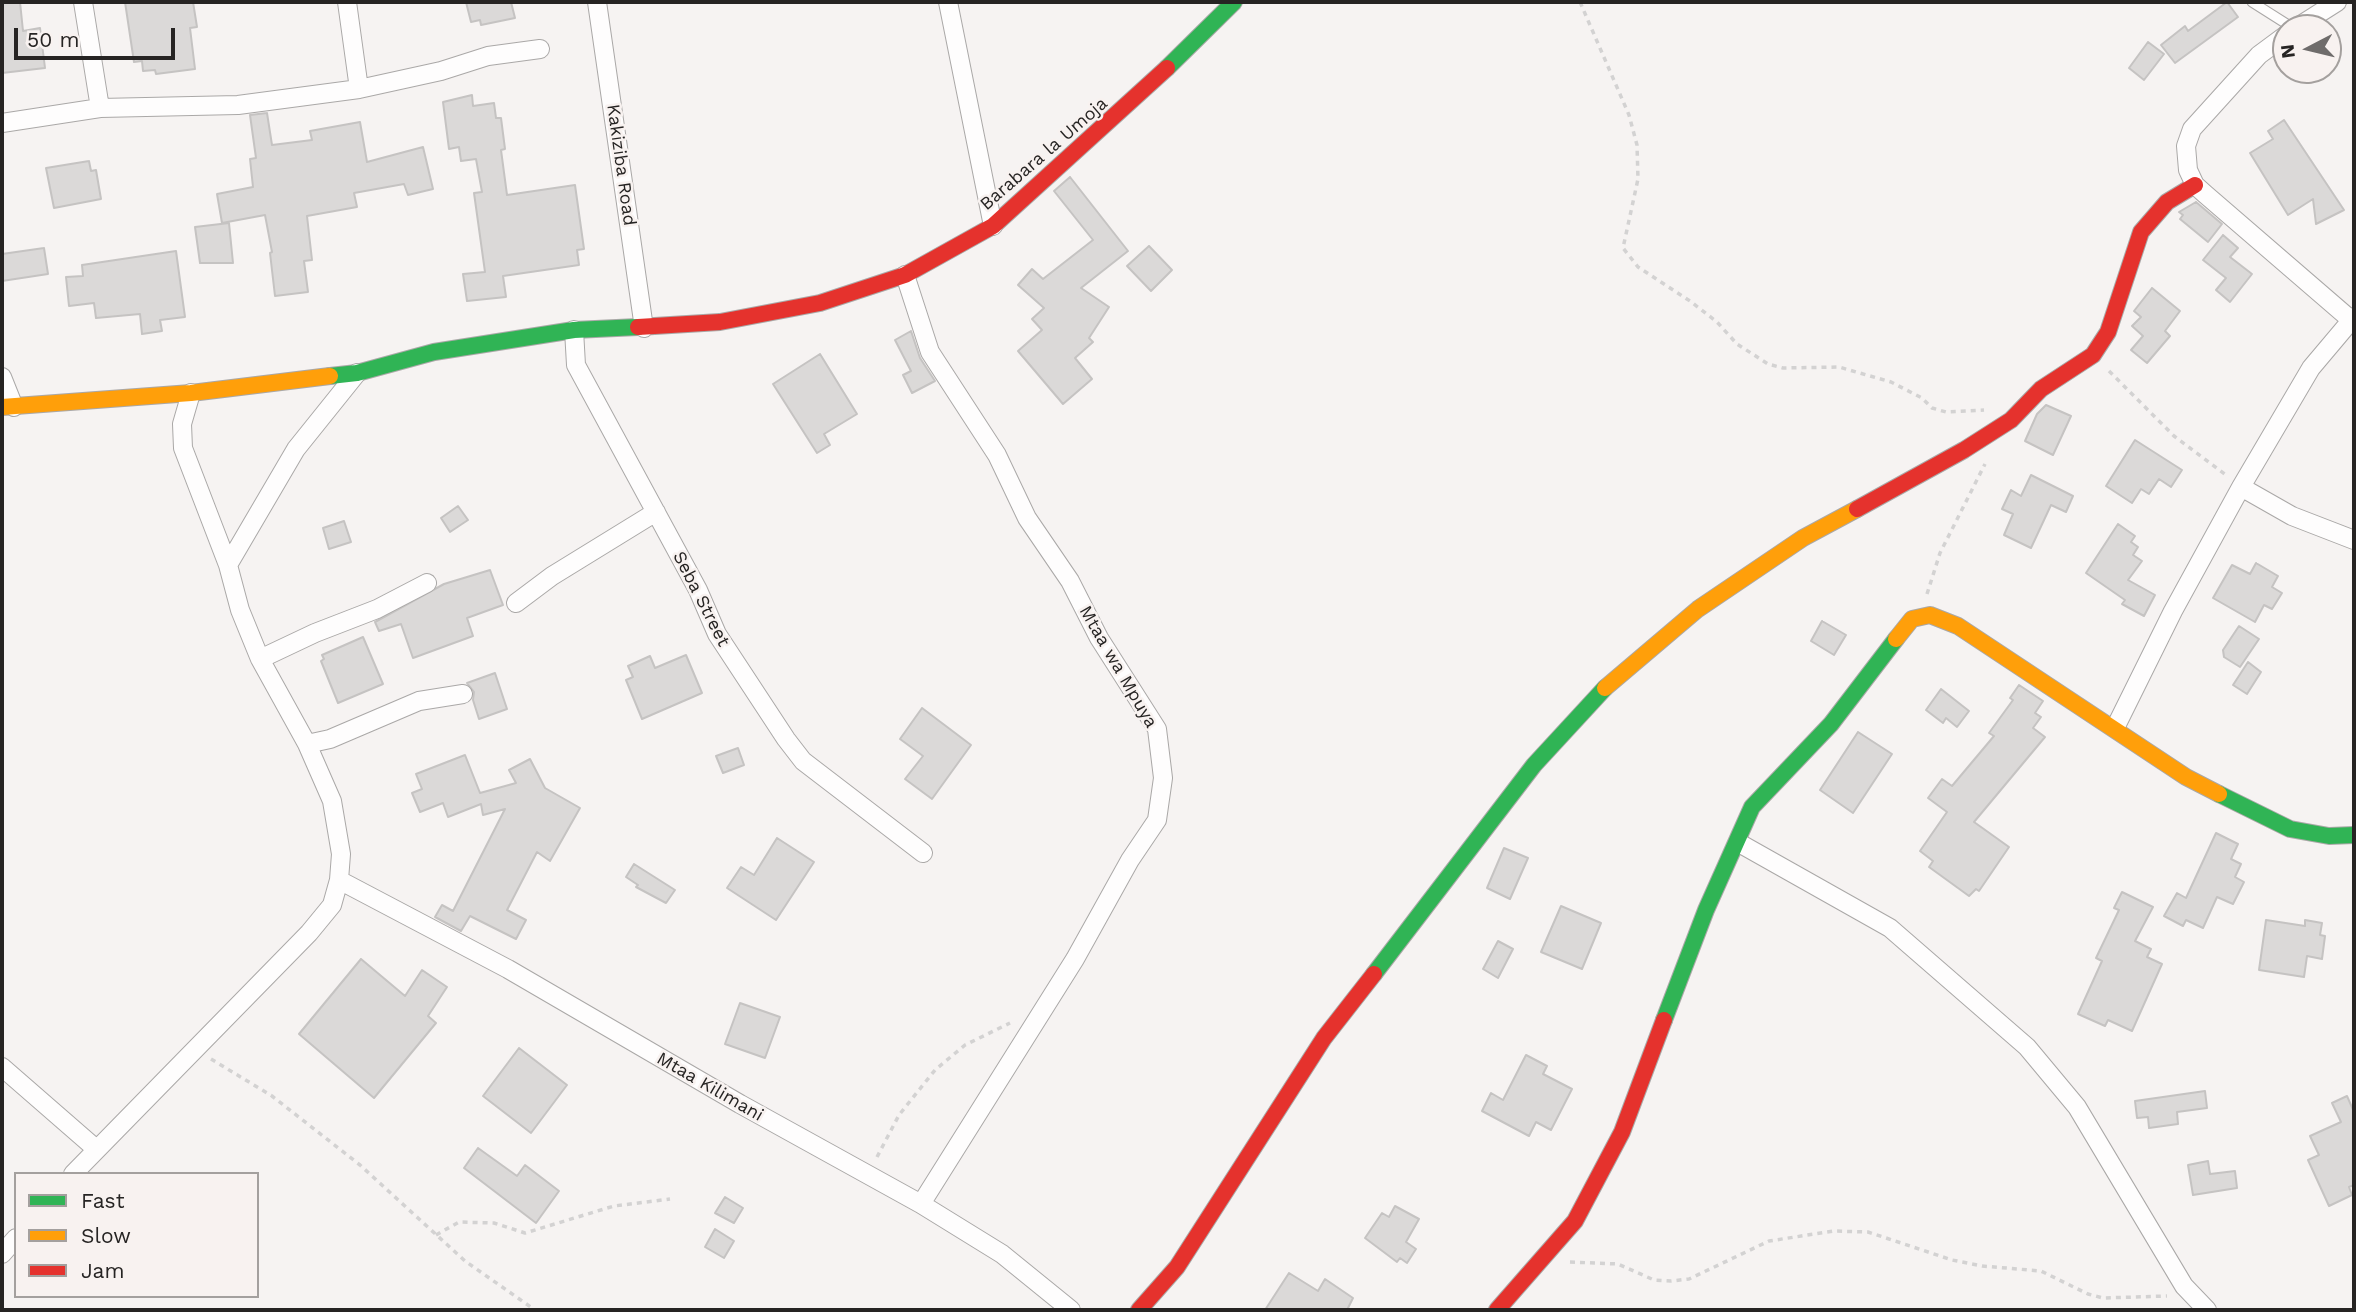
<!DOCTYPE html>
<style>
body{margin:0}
#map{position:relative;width:2356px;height:1312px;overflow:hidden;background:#f6f3f2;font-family:"Work Sans",sans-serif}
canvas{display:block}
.frame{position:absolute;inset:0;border:4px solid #262423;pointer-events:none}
.legend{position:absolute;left:14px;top:1172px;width:245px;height:126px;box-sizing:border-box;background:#f8f2f0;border:2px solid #a4a09e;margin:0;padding:9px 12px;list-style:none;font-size:21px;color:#262423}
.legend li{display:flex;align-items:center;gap:14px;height:35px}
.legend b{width:35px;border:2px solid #a4a09e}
.north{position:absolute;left:2272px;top:14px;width:70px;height:70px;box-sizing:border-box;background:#f8f2f0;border:2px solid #a4a09e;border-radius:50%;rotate:263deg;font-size:19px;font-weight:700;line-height:28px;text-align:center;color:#262423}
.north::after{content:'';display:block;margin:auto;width:24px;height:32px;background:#6f6c6b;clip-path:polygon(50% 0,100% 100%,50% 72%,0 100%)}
.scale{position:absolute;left:14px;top:28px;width:161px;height:32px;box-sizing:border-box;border:4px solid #262423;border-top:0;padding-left:9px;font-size:21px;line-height:24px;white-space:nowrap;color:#262423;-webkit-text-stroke:5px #f8f2f0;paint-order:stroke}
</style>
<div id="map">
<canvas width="2356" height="1312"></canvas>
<div class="frame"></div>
<ul class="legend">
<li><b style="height:9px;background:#30b455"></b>Fast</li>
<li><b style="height:9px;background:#ff9f0a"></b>Slow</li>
<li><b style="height:9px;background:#e5322d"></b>Jam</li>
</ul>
<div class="north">N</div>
<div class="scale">50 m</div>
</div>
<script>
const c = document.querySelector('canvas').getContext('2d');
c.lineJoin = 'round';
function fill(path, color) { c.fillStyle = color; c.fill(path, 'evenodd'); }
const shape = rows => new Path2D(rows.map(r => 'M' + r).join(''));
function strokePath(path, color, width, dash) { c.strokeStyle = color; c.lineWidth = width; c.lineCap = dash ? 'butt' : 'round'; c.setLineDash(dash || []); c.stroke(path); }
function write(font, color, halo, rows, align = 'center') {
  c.font = font + ' "Work Sans",sans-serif'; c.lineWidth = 5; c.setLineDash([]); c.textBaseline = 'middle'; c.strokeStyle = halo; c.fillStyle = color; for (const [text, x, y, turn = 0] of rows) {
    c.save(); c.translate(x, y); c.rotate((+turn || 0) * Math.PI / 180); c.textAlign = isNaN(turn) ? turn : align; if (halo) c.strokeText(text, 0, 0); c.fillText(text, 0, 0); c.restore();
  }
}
const building = shape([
 [2,2,20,2,23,31,40,28,45,68,2,73,2,2],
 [125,2,193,2,197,27,190,28,195,69,156,74,155,70,143,71,142,61,134,62,125,2],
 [466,2,511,2,515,18,481,25,480,20,471,22,466,2],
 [2227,2,2238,17,2175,63,2161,45,2185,26,2188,31,2227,2],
 [2148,42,2164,54,2144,80,2129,68,2148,42],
 [472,95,473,106,494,103,496,118,501,118,505,149,501,150,507,195,575,185,584,249,577,250,579,265,503,276,506,297,467,301,463,274,485,272,474,193,482,192,476,159,461,161,459,147,449,149,443,102,472,95],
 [267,113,272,145,312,140,310,131,360,122,367,162,423,147,433,189,408,195,404,184,354,193,357,207,307,216,312,260,304,261,308,292,275,296,270,253,272,252,265,215,222,223,217,194,253,187,250,159,256,158,250,115,267,113],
 [2284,120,2344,210,2316,224,2313,199,2288,215,2250,153,2273,139,2268,131,2284,120],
 [89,161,91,171,96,170,101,199,54,208,46,168,89,161],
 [1070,177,1128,251,1081,288,1109,307,1089,338,1093,342,1075,358,1092,379,1063,404,1018,351,1042,330,1032,319,1044,308,1018,285,1032,269,1043,279,1093,240,1054,191,1070,177],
 [2196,202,2222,224,2208,242,2180,219,2183,215,2179,212,2196,202],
 [229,223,233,263,200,263,195,227,229,223],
 [2223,235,2238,248,2230,257,2252,274,2230,302,2216,290,2226,278,2203,260,2223,235],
 [1149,246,1172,270,1151,291,1127,266,1149,246],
 [44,248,48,274,2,281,2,254,44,248],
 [176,251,185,317,160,320,162,331,142,334,140,314,96,318,94,303,69,306,66,277,83,276,82,265,176,251],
 [2152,288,2180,311,2165,331,2170,336,2147,363,2131,350,2143,336,2132,326,2141,317,2134,311,2152,288],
 [911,331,920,358,935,381,912,393,903,375,911,371,895,340,911,331],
 [820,354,857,414,824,434,830,445,817,453,773,384,820,354],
 [2046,405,2071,416,2053,455,2025,441,2037,414,2046,405],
 [2135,440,2182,470,2171,487,2159,479,2149,494,2141,489,2132,503,2106,486,2135,440],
 [2031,475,2073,496,2066,512,2051,505,2031,548,2004,535,2013,514,2002,509,2011,490,2021,496,2031,475],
 [458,506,468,520,450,532,441,518,458,506],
 [344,521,351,542,329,549,323,528,344,521],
 [2118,524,2135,536,2131,542,2138,547,2133,555,2142,561,2128,580,2155,595,2144,616,2122,604,2125,600,2086,573,2118,524],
 [2256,563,2278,576,2272,587,2282,593,2272,609,2264,605,2255,622,2213,598,2232,565,2250,574,2256,563],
 [490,570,503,605,467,618,473,636,413,658,401,624,379,631,375,622,444,584,490,570],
 [1822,621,1846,635,1834,655,1811,641,1822,621],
 [2239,626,2259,639,2240,667,2224,657,2223,650,2239,626],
 [363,637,383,684,338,703,321,661,324,659,322,655,363,637],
 [686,655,702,693,642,719,626,680,633,677,628,666,650,656,655,668,686,655],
 [2248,662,2261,672,2247,694,2233,685,2248,662],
 [495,673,507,709,479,719,473,700,474,692,467,683,495,673],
 [2019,685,2043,701,2035,713,2041,717,2033,728,2045,737,1974,822,2009,847,1979,891,1976,889,1969,896,1929,867,1933,861,1920,851,1947,812,1928,798,1942,779,1952,786,1994,736,1989,733,2013,700,2010,698,2019,685],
 [1941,689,1969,711,1957,727,1946,718,1943,723,1926,710,1941,689],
 [922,708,971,745,932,799,905,779,923,756,900,739,922,708],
 [1858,732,1892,754,1853,813,1820,790,1858,732],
 [738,748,744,765,723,773,716,756,738,748],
 [465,755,480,793,516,783,509,770,530,759,545,788,580,808,550,861,537,852,507,910,526,920,516,939,470,916,461,931,435,917,442,905,453,911,505,809,483,815,481,804,448,817,443,803,420,812,412,793,422,789,416,774,465,755],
 [2216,833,2238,844,2231,859,2241,864,2235,877,2244,882,2233,904,2217,897,2203,928,2186,920,2183,926,2164,916,2177,893,2186,898,2216,833],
 [777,838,814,862,776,920,727,888,741,867,754,875,777,838],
 [1504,848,1528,858,1510,899,1487,888,1504,848],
 [634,864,675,890,666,903,636,887,638,885,626,877,634,864],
 [2122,892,2153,907,2135,941,2151,949,2147,957,2162,964,2132,1031,2108,1020,2105,1026,2078,1014,2102,961,2096,958,2119,910,2114,908,2122,892],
 [1561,906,1601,923,1582,969,1541,952,1561,906],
 [2266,920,2305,926,2305,920,2322,923,2320,935,2325,936,2322,959,2307,956,2304,977,2259,970,2266,920],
 [1498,941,1513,949,1498,978,1483,969,1498,941],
 [361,959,405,996,422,970,447,987,428,1016,436,1023,374,1098,299,1034,361,959],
 [740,1003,780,1017,765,1058,725,1044,740,1003],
 [519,1048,567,1085,531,1133,483,1096,519,1048],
 [1526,1055,1547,1066,1543,1074,1572,1089,1551,1130,1536,1122,1529,1136,1482,1111,1491,1093,1503,1100,1526,1055],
 [2205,1091,2207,1108,2177,1112,2178,1124,2149,1128,2148,1117,2137,1118,2135,1101,2205,1091],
 [2347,1096,2354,1112,2354,1185,2349,1187,2352,1195,2329,1206,2308,1160,2319,1155,2310,1136,2341,1122,2332,1103,2347,1096],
 [478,1148,517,1176,525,1165,559,1191,536,1223,464,1168,478,1148],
 [2208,1161,2210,1174,2235,1171,2237,1188,2193,1195,2188,1165,2208,1161],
 [725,1197,743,1208,734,1223,715,1213,725,1197],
 [1395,1206,1419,1219,1406,1242,1416,1249,1407,1263,1400,1258,1397,1262,1365,1238,1382,1213,1389,1217,1395,1206],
 [715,1229,734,1241,724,1258,705,1247,715,1229],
 [1289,1273,1318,1291,1325,1279,1353,1298,1347,1310,1265,1310,1289,1273]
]);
fill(building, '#dbd9d8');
strokePath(building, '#c5c3c2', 2);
const lane = shape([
 [2252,2,2293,28]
]);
const street = shape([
 [83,2,100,108],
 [347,2,359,89],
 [597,2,644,328],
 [948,2,993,226],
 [2296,28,2337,2],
 [2286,35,2259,55,2192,129,2186,146,2188,170,2195,185,2205,194,2351,320],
 [2,123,100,108,238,105,359,89,441,71,488,56,540,49],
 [905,275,930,352,997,455,1027,518,1070,581,1099,638,1157,729,1163,778,1157,820,1130,860,1075,959,921,1204],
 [574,330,576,365,698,590,717,634,786,739,803,761,923,853],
 [2,377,14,407],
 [2241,487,2292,516,2354,540],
 [228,565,296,449,357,373],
 [516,603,552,576,656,512],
 [260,659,315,633,377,609,427,583],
 [2115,728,2173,611,2241,487,2311,368,2354,317],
 [307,744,330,739,419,701,463,694],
 [1739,843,1890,928,2027,1047,2077,1107,2184,1286,2207,1310],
 [339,880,508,969,740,1104,921,1204,1002,1254,1071,1310],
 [2,1067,95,1148],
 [73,1174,309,933,332,905,339,880,341,854,332,801,307,744,260,659,240,610,228,565,183,448,182,424,191,393],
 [2,1254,16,1238]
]);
const fast = shape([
 [1167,68,1234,2],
 [330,376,357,373,434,352,574,330,638,327],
 [2219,794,2290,829,2329,836,2354,835],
 [1374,974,1534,765,1605,688],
 [1664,1020,1706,910,1752,807,1831,724,1896,639]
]);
const slow = shape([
 [2,407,191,393,330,376],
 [1896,639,1912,619,1930,615,1958,626,2186,777,2219,794],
 [1605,688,1698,609,1803,538,1857,509]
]);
const jam = shape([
 [638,327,720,322,820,303,905,275,993,226,1167,68],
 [1857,509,1964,450,2011,420,2041,389,2093,355,2108,332,2141,232,2167,202,2195,185],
 [1139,1310,1177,1267,1324,1038,1374,974],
 [1497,1310,1575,1221,1622,1132,1664,1020]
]);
strokePath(lane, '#aaa8a7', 11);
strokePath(street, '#aaa8a7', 20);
strokePath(fast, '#aaa8a7', 18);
strokePath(slow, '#aaa8a7', 18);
strokePath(jam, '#aaa8a7', 18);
strokePath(shape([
 [1580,2,1629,115,1637,145,1638,179,1623,248,1638,267,1690,301,1717,322,1737,344,1768,364,1783,368,1839,367,1891,382,1922,398,1932,408,1946,412,1984,410],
 [2109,371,2174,436,2226,475],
 [1927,594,1940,553,1985,464],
 [211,1059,272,1096,360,1165,465,1261,535,1310],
 [877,1157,899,1115,935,1070,965,1045,1010,1023],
 [436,1235,459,1222,494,1223,525,1233,614,1206,670,1199],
 [1570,1262,1618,1264,1654,1280,1671,1281,1689,1279,1769,1241,1834,1231,1868,1232,1952,1260,1982,1266,2041,1271,2088,1294,2103,1298,2167,1296]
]), '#d3d2d2', 3.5, [5, 5]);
strokePath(lane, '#fefdfd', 9);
strokePath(street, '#fefdfd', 18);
strokePath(fast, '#30b455', 16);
strokePath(slow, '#ff9f0a', 16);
strokePath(jam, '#e5322d', 16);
write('18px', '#262423', '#f8f2f0', [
 ["Barabara la Umoja",1044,154,-41],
 ["Kakiziba Road",621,165,82],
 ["Seba Street",701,599,63],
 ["Mtaa wa Mpuya",1118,667,60],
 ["Mtaa Kilimani",710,1087,30]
]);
</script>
